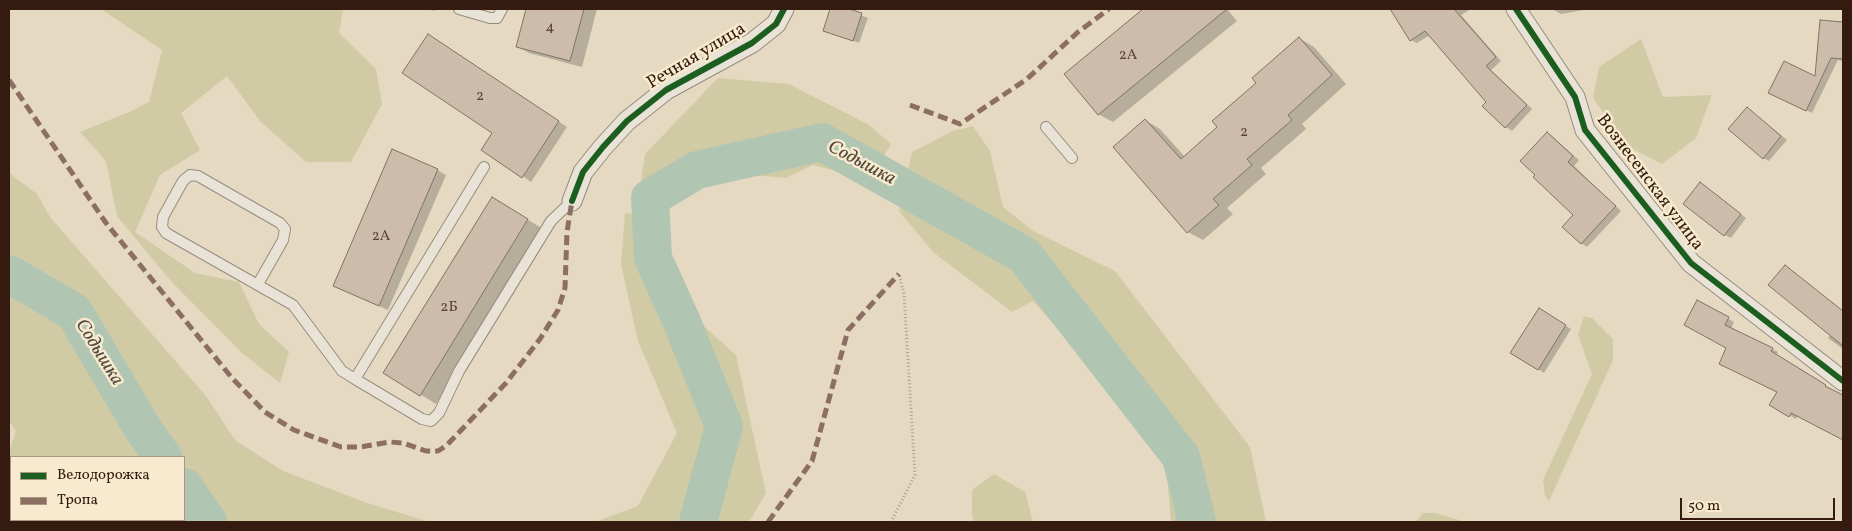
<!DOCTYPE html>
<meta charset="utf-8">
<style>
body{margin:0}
#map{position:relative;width:1852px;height:531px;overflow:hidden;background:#e5d9c2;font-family:Vollkorn,serif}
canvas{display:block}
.frame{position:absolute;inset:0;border:10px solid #341a0f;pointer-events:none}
.legend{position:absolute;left:10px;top:456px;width:175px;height:65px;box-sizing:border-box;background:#f7eace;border:1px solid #a99782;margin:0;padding:6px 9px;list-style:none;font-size:15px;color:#341a0f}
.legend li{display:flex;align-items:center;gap:10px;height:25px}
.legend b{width:25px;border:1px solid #a99782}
.scale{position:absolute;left:1680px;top:498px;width:155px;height:22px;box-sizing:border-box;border:2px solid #341a0f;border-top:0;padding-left:6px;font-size:15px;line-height:18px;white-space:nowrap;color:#341a0f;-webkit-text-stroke:4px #f7eace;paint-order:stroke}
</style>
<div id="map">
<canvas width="1852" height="531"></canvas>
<div class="frame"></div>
<ul class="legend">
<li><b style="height:6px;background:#1b5e20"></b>Велодорожка</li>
<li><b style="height:6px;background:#8d6e63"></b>Тропа</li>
</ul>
<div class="scale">50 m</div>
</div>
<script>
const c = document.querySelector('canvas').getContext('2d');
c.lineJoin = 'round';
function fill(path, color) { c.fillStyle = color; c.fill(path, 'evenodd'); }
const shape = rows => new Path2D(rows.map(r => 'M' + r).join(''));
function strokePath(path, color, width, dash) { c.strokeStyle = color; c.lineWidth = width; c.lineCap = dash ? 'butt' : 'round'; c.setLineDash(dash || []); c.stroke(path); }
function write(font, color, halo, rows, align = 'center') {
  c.font = font + ' Vollkorn,serif'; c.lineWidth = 5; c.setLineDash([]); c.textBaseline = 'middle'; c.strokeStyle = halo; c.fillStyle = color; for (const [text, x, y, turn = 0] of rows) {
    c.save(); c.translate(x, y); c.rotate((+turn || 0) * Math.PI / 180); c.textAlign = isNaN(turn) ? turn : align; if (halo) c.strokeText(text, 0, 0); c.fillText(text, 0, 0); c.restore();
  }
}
fill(shape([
 [101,9,343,9,339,33,376,69,382,104,351,162,306,162,260,121,227,76,181,113,200,150,160,175,135,232,195,273,239,282,259,324,289,352,280,383,242,353,170,280,117,216,106,161,80,132,129,112,149,102,162,50],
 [1641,39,1663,97,1712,95,1696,138,1662,164,1627,146,1593,98,1599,67],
 [718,78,789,84,869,125,891,144,870,180,813,165,785,178,743,174,639,195,645,154],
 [973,126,990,151,1003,207,1033,231,1115,271,1250,447,1266,522,1171,522,1166,460,1096,372,1033,301,1012,312,933,252,899,211,912,152,953,131],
 [9,173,37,194,50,217,206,396,235,440,283,471,370,504,430,522,9,522,9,451,16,431,9,421],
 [184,457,184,520,11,520,11,457],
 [625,213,642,216,639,268,736,355,766,493,749,522,595,522,638,506,677,433,638,341,621,264],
 [1584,316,1592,318,1613,339,1613,360,1549,501,1545,496,1543,480,1592,374,1578,335],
 [994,474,1025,492,1033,522,975,522,972,517,972,490],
 [1423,513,1435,513,1466,522,1416,522]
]), '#d0cba4');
fill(shape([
 [424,9,435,9,435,11],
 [527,9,597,9,582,67,529,53,517,46],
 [831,9,845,9,868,18,859,43,824,30],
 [1145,9,1227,9,1237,21,1113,122,1098,114,1066,74],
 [1391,9,1471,9,1461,15,1501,61,1491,70,1532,109,1512,131,1506,127,1483,106,1488,102,1430,35,1417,43,1411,40],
 [1552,9,1590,9,1561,14],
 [1822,21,1843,23,1843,61,1838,60,1812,113,1776,96,1817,77],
 [1299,38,1314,47,1346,84,1302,124,1306,129,1261,168,1266,174,1227,208,1233,214,1203,240,1188,232,1145,120,1160,129,1185,157,1219,127],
 [437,41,567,127,531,182,523,176],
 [1747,108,1787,140,1769,161,1763,158],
 [1547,133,1553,137,1579,160,1574,166,1621,211,1587,247,1581,243,1575,215],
 [437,170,446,175,388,310,334,286],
 [1706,187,1746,218,1731,238,1725,235],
 [507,207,543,229,436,404,385,373],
 [1785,266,1843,311,1843,349,1828,338,1831,334],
 [1697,302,1734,322,1731,329,1778,352,1776,355,1843,397,1843,439,1798,416,1796,419,1770,404,1778,392,1728,348],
 [1539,309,1571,329,1544,373,1512,353]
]), '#0003');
strokePath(shape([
 [9,274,74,312,143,429,163,457],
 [184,487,208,522],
 [698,522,724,426,681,320,653,258,650,198,697,170,822,142,1024,255,1181,457,1197,522]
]), '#b1c5b3', 38);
const building = shape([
 [526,9,584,9,570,61,516,47,526,9],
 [830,9,849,9,862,13,853,41,823,31,830,9],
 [1143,9,1227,9,1098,115,1064,74,1143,9],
 [1390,9,1454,9,1496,57,1486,66,1527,105,1505,128,1482,106,1486,102,1425,31,1410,41,1390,9],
 [1820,20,1843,22,1843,59,1831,58,1806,111,1768,93,1784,61,1815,76,1820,20],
 [428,34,559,121,522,178,481,150,492,133,402,73,428,34],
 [1299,37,1332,75,1288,115,1292,120,1247,159,1252,165,1213,199,1219,205,1187,233,1113,147,1145,119,1181,159,1217,127,1212,121,1256,83,1252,78,1299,37],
 [1747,107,1781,136,1763,159,1728,129,1747,107],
 [1547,132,1573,156,1568,162,1616,206,1581,244,1562,227,1573,215,1533,177,1535,175,1520,161,1547,132],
 [392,149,438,169,379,306,333,286,392,149],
 [1700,182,1741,214,1724,236,1683,204,1700,182],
 [492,197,528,219,420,396,383,373,492,197],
 [1785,265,1843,311,1843,346,1768,285,1785,265],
 [1697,300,1729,317,1725,325,1773,348,1771,351,1826,385,1825,386,1843,395,1843,440,1791,413,1789,417,1769,405,1777,392,1719,364,1726,348,1684,325,1697,300],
 [1539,308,1566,325,1538,370,1510,353,1539,308]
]);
fill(building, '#cebcaa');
strokePath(building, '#7d7366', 1);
const service = shape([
 [459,9,490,18,497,18,502,9],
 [1046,127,1072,158],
 [484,167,355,379,422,419,431,421,439,413,459,371,551,221,572,201],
 [258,284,283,240,285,229,280,223,198,176,190,175,183,181,163,217,162,227,166,233,293,305,342,371,355,379]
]);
const minor = shape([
 [1516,9,1575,97,1585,130,1691,263,1843,381],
 [572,201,583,172,603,147,627,121,666,90,752,43,776,24,784,9]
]);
strokePath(service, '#968c7e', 12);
strokePath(minor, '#968c7e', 21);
strokePath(shape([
 [891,522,915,475,904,294,899,274]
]), '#a7a097', 3, [1, 2.5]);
strokePath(service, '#e9e3d7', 10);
strokePath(minor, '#e9e3d7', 19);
strokePath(shape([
 [9,80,106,223,232,378,265,412,294,430,341,447,360,447,390,442,403,443,426,451,438,451,446,446,506,383,540,339,558,310,565,288,567,232,572,201],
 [910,105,960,124,1027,79,1078,32,1109,9],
 [768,522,812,461,848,330,899,274]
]), '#8d6e63', 5, [10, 5]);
strokePath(shape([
 [1516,9,1575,97,1585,130,1691,263,1843,381],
 [572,201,583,172,603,147,627,121,666,90,752,43,776,24,784,9]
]), '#1b5e20', 6);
write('15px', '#5a4236', null, [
 ["4",550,28],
 ["2А",1128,56],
 ["2",480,97],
 ["2",1244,133],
 ["2А",381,237],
 ["2Б",449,308]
]);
write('18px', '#341a0f', '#f7eace', [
 ["Речная улица",697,57,-31],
 ["Вознесенская улица",1649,183,53]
]);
write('italic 19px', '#534b3e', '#f7eace', [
 ["Содышка",861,164,28],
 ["Содышка",98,353,58]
]);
</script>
